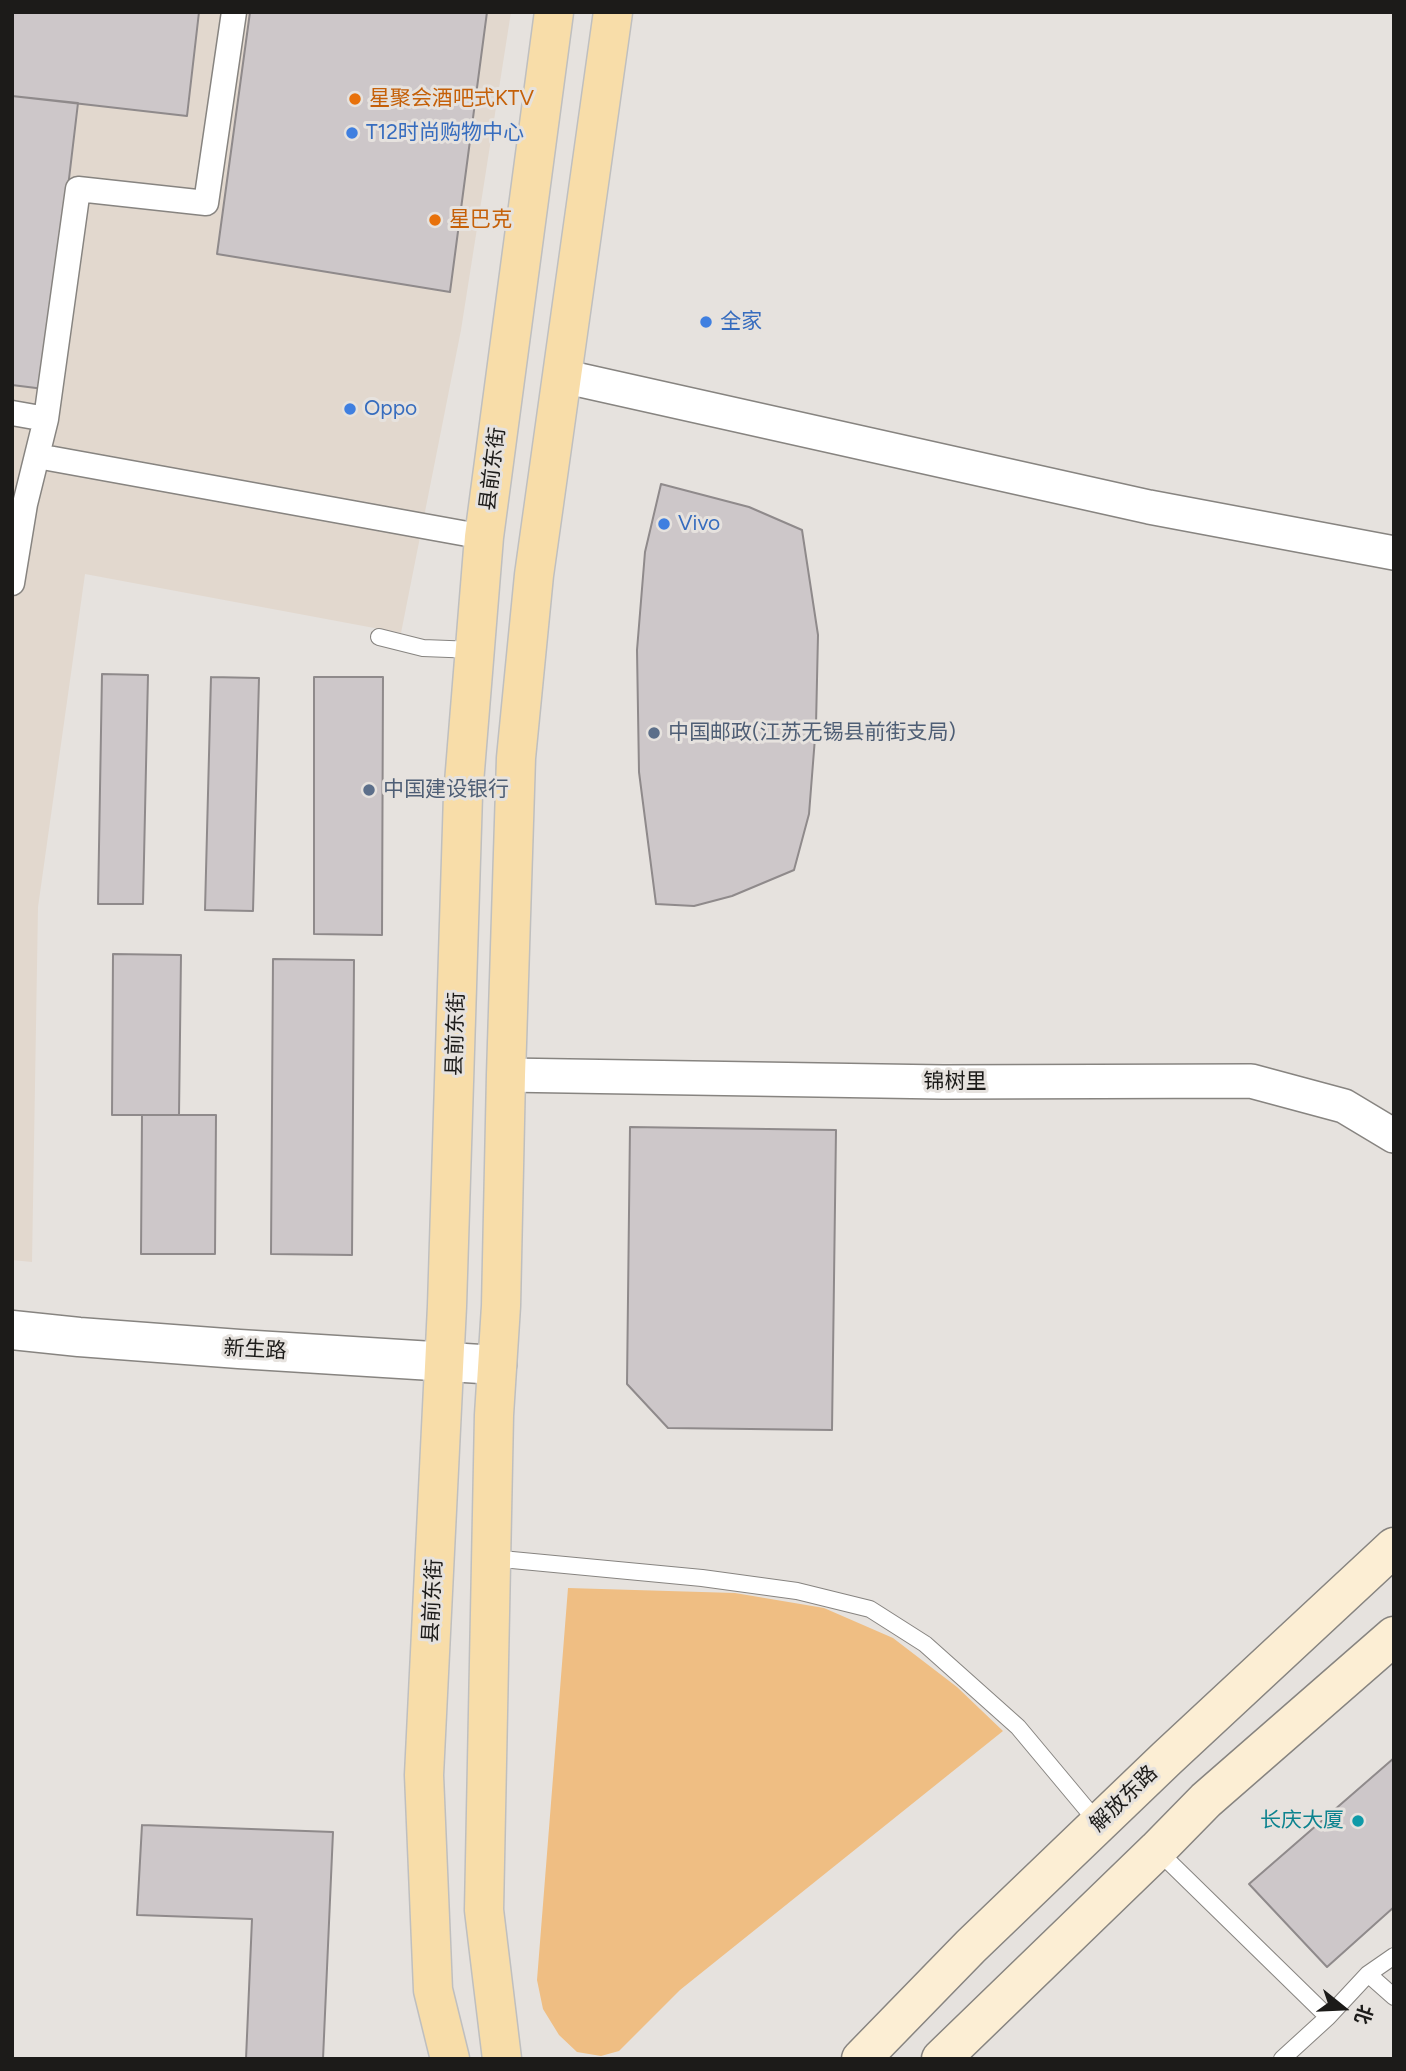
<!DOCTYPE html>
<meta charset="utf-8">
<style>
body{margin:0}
#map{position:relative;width:1406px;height:2071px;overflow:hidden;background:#e6e2de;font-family:Figtree,"Noto Sans SC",sans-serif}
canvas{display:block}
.frame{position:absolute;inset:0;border:14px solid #1c1b19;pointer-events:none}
.north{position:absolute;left:1308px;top:1973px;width:70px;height:70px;-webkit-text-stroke:5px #e6e2de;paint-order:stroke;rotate:108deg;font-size:19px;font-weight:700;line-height:28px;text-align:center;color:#1c1b19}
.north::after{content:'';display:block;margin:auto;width:24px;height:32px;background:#1c1b19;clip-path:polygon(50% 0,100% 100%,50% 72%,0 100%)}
</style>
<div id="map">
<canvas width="1406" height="2071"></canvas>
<div class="frame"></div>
<div class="north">北</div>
</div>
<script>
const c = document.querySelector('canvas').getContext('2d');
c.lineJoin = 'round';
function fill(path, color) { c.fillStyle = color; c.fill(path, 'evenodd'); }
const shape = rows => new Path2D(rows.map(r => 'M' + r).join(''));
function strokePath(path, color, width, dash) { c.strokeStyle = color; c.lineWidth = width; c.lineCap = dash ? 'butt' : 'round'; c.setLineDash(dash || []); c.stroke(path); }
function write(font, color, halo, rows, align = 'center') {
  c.font = font + ' Figtree,"Noto Sans SC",sans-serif'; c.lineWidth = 6; c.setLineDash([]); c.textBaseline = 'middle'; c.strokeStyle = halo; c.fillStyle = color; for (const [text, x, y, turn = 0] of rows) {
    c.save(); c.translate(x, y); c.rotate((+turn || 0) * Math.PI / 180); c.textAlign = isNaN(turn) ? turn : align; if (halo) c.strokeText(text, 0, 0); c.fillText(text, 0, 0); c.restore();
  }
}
fill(shape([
 [12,12,511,12,461,330,401,633,85,574,38,907,32,1262,12,1260]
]), '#e2d8ce');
fill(shape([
 [568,1588,735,1593,824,1608,893,1638,957,1687,1003,1731,680,1990,619,2051,601,2056,577,2052,559,2035,543,2009,537,1980]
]), '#efbe83');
const building = shape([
 [12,12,199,12,187,116,12,96,12,12],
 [250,12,487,12,450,292,217,254,250,12],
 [12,96,78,103,44,389,12,385,12,96],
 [661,484,749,507,802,530,818,635,816,725,809,814,794,870,732,896,694,906,656,904,639,772,637,650,645,552,661,484],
 [102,674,148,675,143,904,98,904,102,674],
 [211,677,259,678,253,911,205,910,211,677],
 [314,677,383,677,382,935,314,934,314,677],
 [113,954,181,955,179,1115,112,1115,113,954],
 [273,959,354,960,352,1255,271,1254,273,959],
 [142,1115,216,1115,215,1254,141,1254,142,1115],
 [630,1127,836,1130,832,1430,668,1428,627,1384,630,1127],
 [1394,1758,1394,1907,1327,1967,1249,1884,1394,1758],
 [142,1825,333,1832,323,2059,246,2059,252,1919,137,1915,142,1825]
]);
fill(building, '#cdc7c9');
strokePath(building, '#8f8a8b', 2);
const service = shape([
 [379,637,423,648,475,650],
 [491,1558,702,1578,797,1591,870,1609,925,1644,1018,1727,1099,1824],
 [1157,1850,1328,2017,1282,2059],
 [1368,1974,1394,1997],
 [1328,2017,1368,1974,1394,1956]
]);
const pedestrian = shape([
 [12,413,46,419],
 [37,456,484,537],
 [12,583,25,504,46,419,78,189,206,203,234,12]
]);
const minor = shape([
 [562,376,1149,507,1394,553],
 [506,1075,943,1082,1251,1081,1344,1106,1394,1136]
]);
const tertiary = shape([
 [12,1330,79,1337,239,1349,497,1365]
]);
const secondary = shape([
 [861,2059,971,1946,1167,1758,1394,1547],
 [941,2059,1157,1850,1206,1800,1394,1636]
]);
const primary = shape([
 [450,2059,433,1990,424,1775,447,1306,463,795,484,537,554,12],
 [502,2059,484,1910,494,1415,501,1306,506,1075,516,758,534,575,613,12]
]);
strokePath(service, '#878480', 18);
strokePath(pedestrian, '#878480', 27);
strokePath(minor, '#878480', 36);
strokePath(tertiary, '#878480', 41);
strokePath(secondary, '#878480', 41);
strokePath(primary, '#bfbfbf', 41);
strokePath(service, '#fff', 16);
strokePath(pedestrian, '#fff', 24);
strokePath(minor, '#fff', 33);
strokePath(tertiary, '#fff', 38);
strokePath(secondary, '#fceed4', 38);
strokePath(primary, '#f8dda9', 38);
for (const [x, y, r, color] of [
 [355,99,7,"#e8710a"],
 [352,133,7,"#3f7fe0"],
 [435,220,7,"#e8710a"],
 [706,322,7,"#3f7fe0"],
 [350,409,7,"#3f7fe0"],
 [664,524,7,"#3f7fe0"],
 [654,733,7,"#5c6f8a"],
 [369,790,7,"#5c6f8a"],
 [1358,1821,7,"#0f9aa8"]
]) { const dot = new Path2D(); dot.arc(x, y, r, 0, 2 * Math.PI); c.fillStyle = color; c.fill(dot); strokePath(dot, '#e6e2de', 2.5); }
write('21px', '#c56008', '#e6e2de', [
 ["星聚会酒吧式KTV",369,99],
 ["星巴克",449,220]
], 'left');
write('21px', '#366cbe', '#e6e2de', [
 ["T12时尚购物中心",366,133],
 ["全家",720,322],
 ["Oppo",364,409],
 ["Vivo",678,524]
], 'left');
write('21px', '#1c1b19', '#e6e2de', [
 ["县前东街",493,469,-83],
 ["县前东街",456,1034,-88],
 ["锦树里",955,1082],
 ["新生路",255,1350,3],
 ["县前东街",433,1601,-87],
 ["解放东路",1124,1799,-44]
]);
write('21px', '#4e5e75', '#e6e2de', [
 ["中国邮政(江苏无锡县前街支局)",668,733],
 ["中国建设银行",383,790]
], 'left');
write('21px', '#0d838f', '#e6e2de', [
 ["长庆大厦",1344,1821]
], 'right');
</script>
